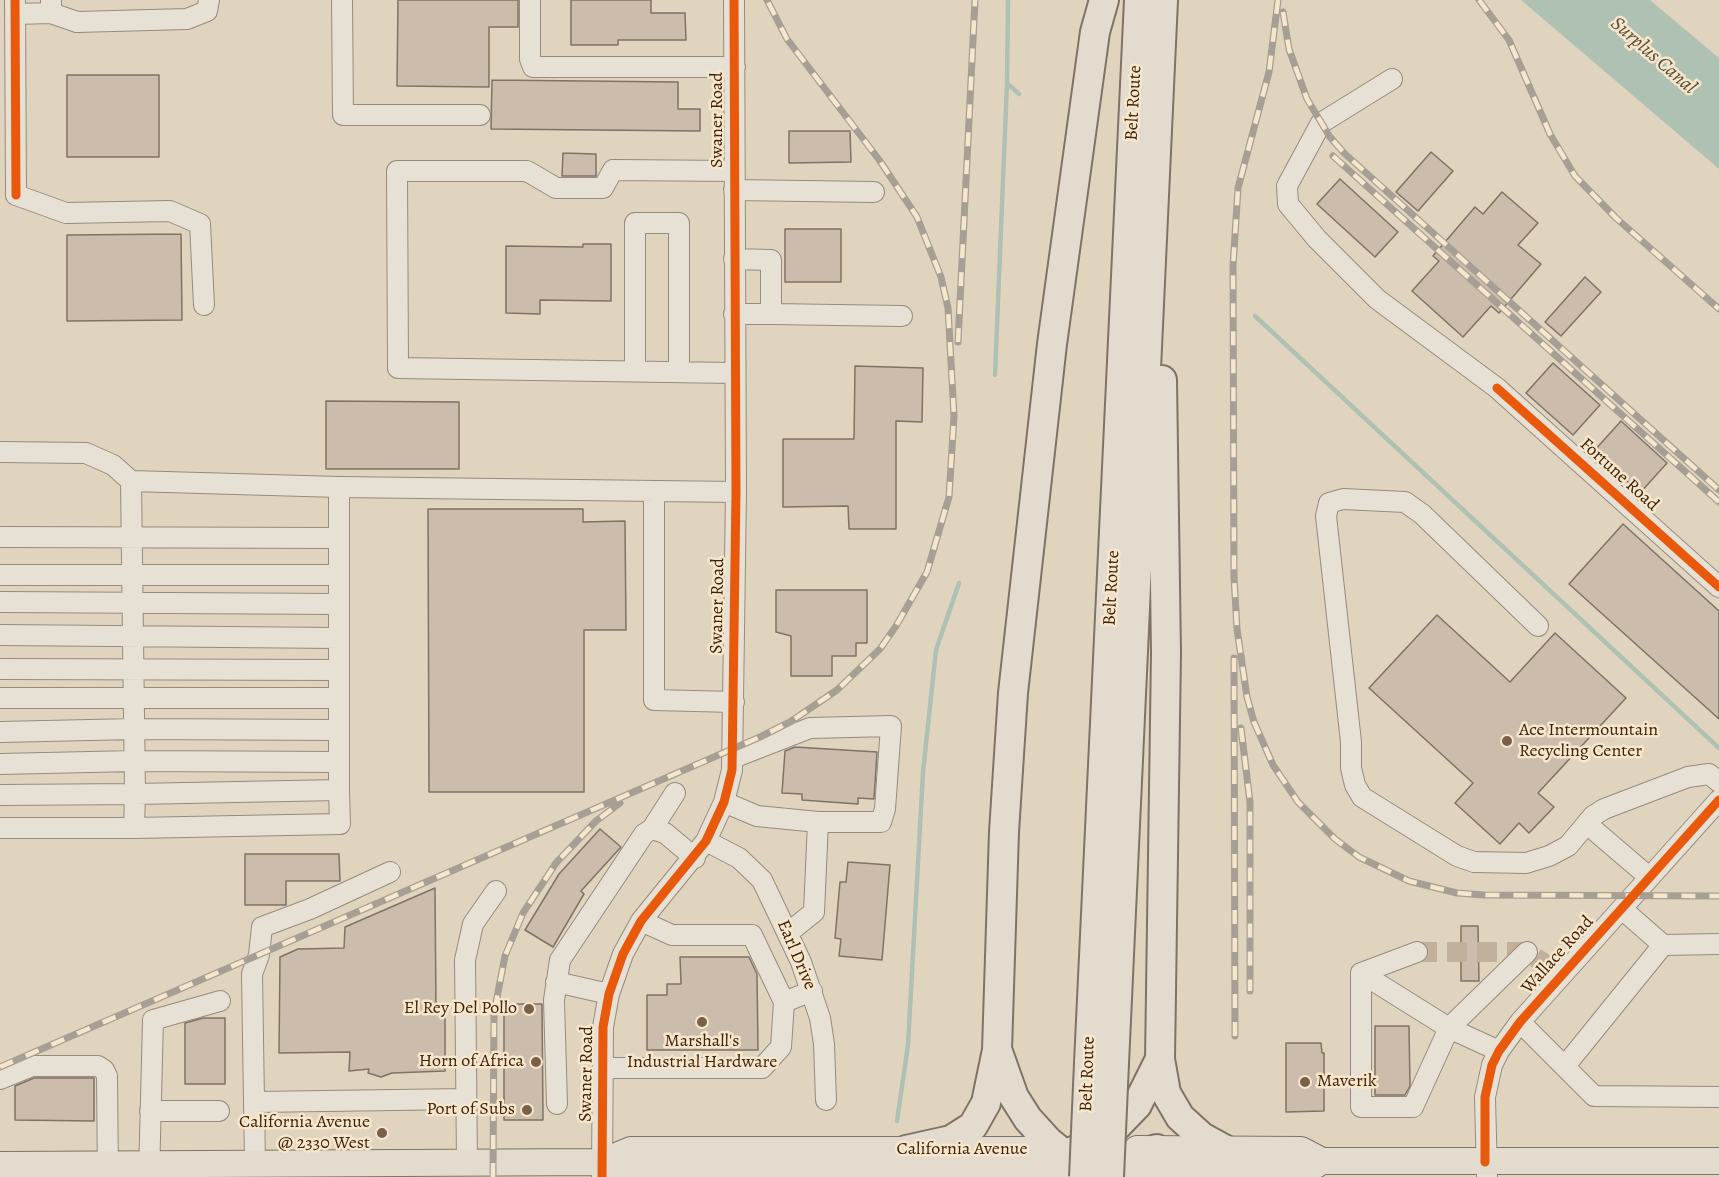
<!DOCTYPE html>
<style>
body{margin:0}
canvas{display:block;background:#e1d4bf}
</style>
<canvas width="1719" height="1177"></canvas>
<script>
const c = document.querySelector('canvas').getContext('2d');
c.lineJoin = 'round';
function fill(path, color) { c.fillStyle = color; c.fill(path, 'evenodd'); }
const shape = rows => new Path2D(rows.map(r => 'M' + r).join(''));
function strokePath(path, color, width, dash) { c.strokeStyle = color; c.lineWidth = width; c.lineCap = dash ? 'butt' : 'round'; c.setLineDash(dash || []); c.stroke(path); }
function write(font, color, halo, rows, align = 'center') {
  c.font = font + ' Alegreya,serif'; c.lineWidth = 5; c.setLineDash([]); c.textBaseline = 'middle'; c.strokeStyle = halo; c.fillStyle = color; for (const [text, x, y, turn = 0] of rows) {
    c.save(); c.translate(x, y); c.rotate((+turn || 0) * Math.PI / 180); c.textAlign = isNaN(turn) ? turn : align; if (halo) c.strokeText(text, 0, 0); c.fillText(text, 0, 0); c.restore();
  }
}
fill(shape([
 [1521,0,1650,0,1719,58,1719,169]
]), '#afc1b3');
strokePath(shape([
 [1008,84,1019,94],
 [1255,316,1719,748],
 [995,375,1007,83,1008,0],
 [897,1121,908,1045,923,772,936,650,959,583]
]), '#afc1b3', 4.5);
const building = shape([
 [398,0,518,0,518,27,489,27,489,87,397,86,398,0],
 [571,0,651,0,651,13,685,13,686,40,618,40,618,45,571,45,571,0],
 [67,75,159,75,159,157,67,157,67,75],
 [492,80,678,82,678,109,700,109,700,131,491,129,492,80],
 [789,131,850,131,851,162,789,163,789,131],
 [1431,152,1453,171,1418,211,1396,192,1431,152],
 [563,153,596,154,596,176,562,176,563,153],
 [1340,179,1398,232,1375,257,1317,204,1340,179],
 [1502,192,1538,223,1518,245,1541,264,1499,313,1491,306,1463,337,1412,291,1439,261,1433,256,1475,207,1483,214,1502,192],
 [785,229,841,229,841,282,785,282,785,229],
 [181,234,182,320,67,321,67,235,181,234],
 [583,244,611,244,611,301,540,300,540,314,506,313,506,246,583,247,583,244],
 [1585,277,1601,292,1561,336,1545,322,1585,277],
 [1553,363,1600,405,1573,435,1526,393,1553,363],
 [855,366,923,368,922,422,896,421,896,529,849,529,848,506,783,507,783,439,854,439,855,366],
 [326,401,459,402,459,469,326,469,326,401],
 [1621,421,1667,463,1640,493,1594,451,1621,421],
 [428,509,583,509,583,522,625,521,626,630,584,630,584,792,429,792,428,509],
 [1623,524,1719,611,1719,719,1569,584,1623,524],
 [776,590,867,590,867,643,856,643,856,656,832,656,832,676,791,676,791,636,776,632,776,590],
 [1437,615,1510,682,1555,633,1626,698,1538,793,1554,807,1529,833,1519,823,1500,844,1455,803,1473,783,1369,688,1437,615],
 [795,747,877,752,874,799,858,798,858,804,802,800,802,794,782,793,785,751,795,747],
 [600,829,621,847,581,891,584,894,553,947,525,930,559,874,600,829],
 [245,854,339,854,340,881,286,881,286,905,245,905,245,854],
 [848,862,890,865,882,960,839,956,841,939,835,938,840,882,846,882,848,862],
 [435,888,436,1010,445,1010,445,1071,392,1073,381,1077,368,1073,369,1069,349,1071,350,1052,279,1053,280,957,298,949,344,948,345,927,435,888],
 [1461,926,1478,926,1479,981,1461,981,1461,926],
 [680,957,749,957,757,974,758,1050,647,1050,647,995,667,995,667,984,681,984,680,957],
 [504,1004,542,1004,543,1120,504,1120,504,1004],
 [203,1018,225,1018,225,1084,185,1084,185,1023,203,1018],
 [1375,1026,1409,1026,1410,1086,1405,1095,1375,1095,1375,1026],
 [1286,1043,1321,1043,1322,1053,1324,1053,1324,1111,1286,1112,1286,1043],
 [34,1078,94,1078,94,1121,15,1120,15,1086,34,1078]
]);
fill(building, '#ccbcab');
strokePath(building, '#7f7365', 1.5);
strokePath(shape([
 [1417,952,1527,952,1562,975]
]), '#c1b09b', 20, [20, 10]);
const minor = shape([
 [15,0,16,195,66,213,170,211,200,224,204,305],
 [342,0,343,115,480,115],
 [530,0,530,59,533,67,735,67],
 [51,13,77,22,187,19,207,11,209,0],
 [15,14,51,13,51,1],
 [1392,79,1321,123,1287,186,1288,204,1317,239,1377,299,1497,388,1719,587],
 [734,171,613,170,603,188,556,188,527,171,397,171,398,368,734,373],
 [734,190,874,192],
 [734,259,771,260,771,314,734,314],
 [771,314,902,316],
 [635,370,635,223,679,223,679,372],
 [0,452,86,453,113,465,131,481],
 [339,487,339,790,135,794,131,481,339,487,736,492],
 [654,491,654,700,734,702],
 [0,537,339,538],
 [0,575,339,575],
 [0,602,339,604],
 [1538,626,1422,514,1405,502,1343,499,1329,503,1326,516,1351,742,1351,768,1355,785,1362,797,1457,856,1474,862,1526,863,1549,856,1568,846,1593,816,1604,809,1688,777,1709,774,1719,782],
 [0,635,339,638],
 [0,669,339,670],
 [0,698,339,698],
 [0,732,135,729,339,730],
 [733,758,810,728,891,726,885,809,881,822,818,822],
 [0,764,135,761,339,762],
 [0,795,135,794,134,828,0,828],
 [724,802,757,816,818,822,814,912,788,933],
 [1587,824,1649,877],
 [134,828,340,824,339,790],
 [652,829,675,793],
 [706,841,739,858,762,880,801,962,820,1018,824,1044,826,1100],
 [641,921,672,935,752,935,784,1002],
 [1663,945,1719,944],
 [1417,952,1361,973,1361,1107,1413,1107,1449,1028,1499,1051],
 [1361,973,1449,1028,1527,952],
 [556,982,609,994],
 [1520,1022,1594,1096,1719,1097],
 [1565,1066,1663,945,1622,909],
 [603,1068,762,1068,781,1047,784,1002,812,991],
 [0,1079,32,1066,98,1066,104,1070,107,1076,108,1177],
 [254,1102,252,974,259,955,262,927,310,909,390,872],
 [557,1104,554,1000,560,960,644,834,652,829,665,833,695,858],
 [150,1111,219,1111],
 [255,1163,254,1102,465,1099],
 [467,1163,465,960,473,924,496,891],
 [149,1177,153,1020,220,1001],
 [602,1177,603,1027,609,994,623,954,641,921,706,841,724,802,732,770,736,492,734,0],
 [1487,1177,1485,1097,1492,1065,1499,1051,1520,1022,1719,800]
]);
const major = shape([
 [1137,1149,1301,1150,1322,1161,1719,1161],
 [602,1162,629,1176,1301,1174,1322,1161],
 [0,1165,602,1162,631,1150,1059,1150]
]);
const highway = shape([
 [1162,380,1166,653,1160,1059,1166,1093,1180,1117,1202,1137,1224,1149],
 [998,1052,1014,1097,1028,1119,1049,1142,1059,1150,1083,1161,1128,1174],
 [1089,1063,1139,0],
 [1114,1063,1163,0],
 [906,1150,951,1140,973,1126,986,1103,997,1050,1004,832,1013,693,1052,344,1095,32,1104,0],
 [911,1175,917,1177],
 [986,1175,1066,1154,1105,1138,1137,1105,1160,1059],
 [1068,1177,1120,1159,1157,1149],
 [1230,1177,1241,1174]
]);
strokePath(minor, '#968b7c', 22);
strokePath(major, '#7f7365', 28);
strokePath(highway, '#7f7365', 32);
strokePath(minor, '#e7e0d5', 20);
strokePath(major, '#e3dbce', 26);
strokePath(highway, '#e3dbce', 28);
const rail = shape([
 [1278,0,1269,72,1238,188,1233,267,1234,577,1237,629,1247,697,1254,722,1273,765,1298,802,1335,839,1359,857,1409,881,1457,893,1484,895,1719,896],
 [1479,0,1509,40,1550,134,1575,176,1616,218,1719,309],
 [1283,12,1289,49,1307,99,1330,137,1344,153,1719,490],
 [1333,156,1719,502],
 [958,342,975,0],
 [1234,658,1235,1036],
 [1241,728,1250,802,1250,991],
 [0,1067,760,737,790,722,837,690,880,649,896,626,927,572,949,497,954,416,948,308,941,277,917,217,880,161,787,39,767,0],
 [493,1177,494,1013,505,956,523,913,556,863,596,821,620,803]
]);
strokePath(rail, '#a79f94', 7);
strokePath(rail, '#f5e6cc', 4.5, [14]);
const highwayBridge = shape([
 [1084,1177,1089,1063],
 [1109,1177,1114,1063]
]);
strokePath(highwayBridge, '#7f7365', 32, []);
strokePath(highwayBridge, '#e3dbce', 28);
strokePath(shape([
 [15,0,16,195],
 [1497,388,1719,587],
 [1485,1162,1485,1097,1492,1065,1499,1051,1520,1022,1719,800],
 [602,1177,603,1027,609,994,623,954,641,921,706,841,724,802,732,770,736,492,734,0]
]), '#e8590c', 9);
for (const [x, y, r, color] of [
 [1507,741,6,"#786049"],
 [529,1009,6,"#786049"],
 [702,1022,6,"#786049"],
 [536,1062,6,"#786049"],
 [1305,1082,6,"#786049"],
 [527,1110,6,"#786049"],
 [382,1133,6,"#786049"]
]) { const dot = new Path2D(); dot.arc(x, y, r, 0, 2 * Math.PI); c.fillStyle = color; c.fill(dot); strokePath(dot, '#f5e6cc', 2); }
write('18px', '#3f220a', '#f5e6cc', [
 ["Belt Route",1134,103,-87],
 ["Swaner Road",718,120,-90],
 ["Fortune Road",1619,475,42],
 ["Belt Route",1112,588,-87],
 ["Swaner Road",718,606,-89],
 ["Earl Drive",796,955,67],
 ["Wallace Road",1558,955,-48],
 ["Swaner Road",587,1074,-89],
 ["Belt Route",1088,1074,-88],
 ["California Avenue",962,1150]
]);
write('18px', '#3f220a', '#f5e6cc', [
 ["Ace Intermountain",1519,731,"left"],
 ["Recycling Center",1519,752,"left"],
 ["El Rey Del Pollo",517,1009],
 ["Marshall's",702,1042,"center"],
 ["Industrial Hardware",702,1063,"center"],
 ["Horn of Africa",524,1062],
 ["Maverik",1317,1082,"left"],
 ["Port of Subs",515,1110],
 ["California Avenue",370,1123],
 ["@ 2330 West",370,1144]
], 'right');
write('italic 20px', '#5a4f3b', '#f5e6cc', [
 ["Surplus Canal",1653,56,41]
]);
</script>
